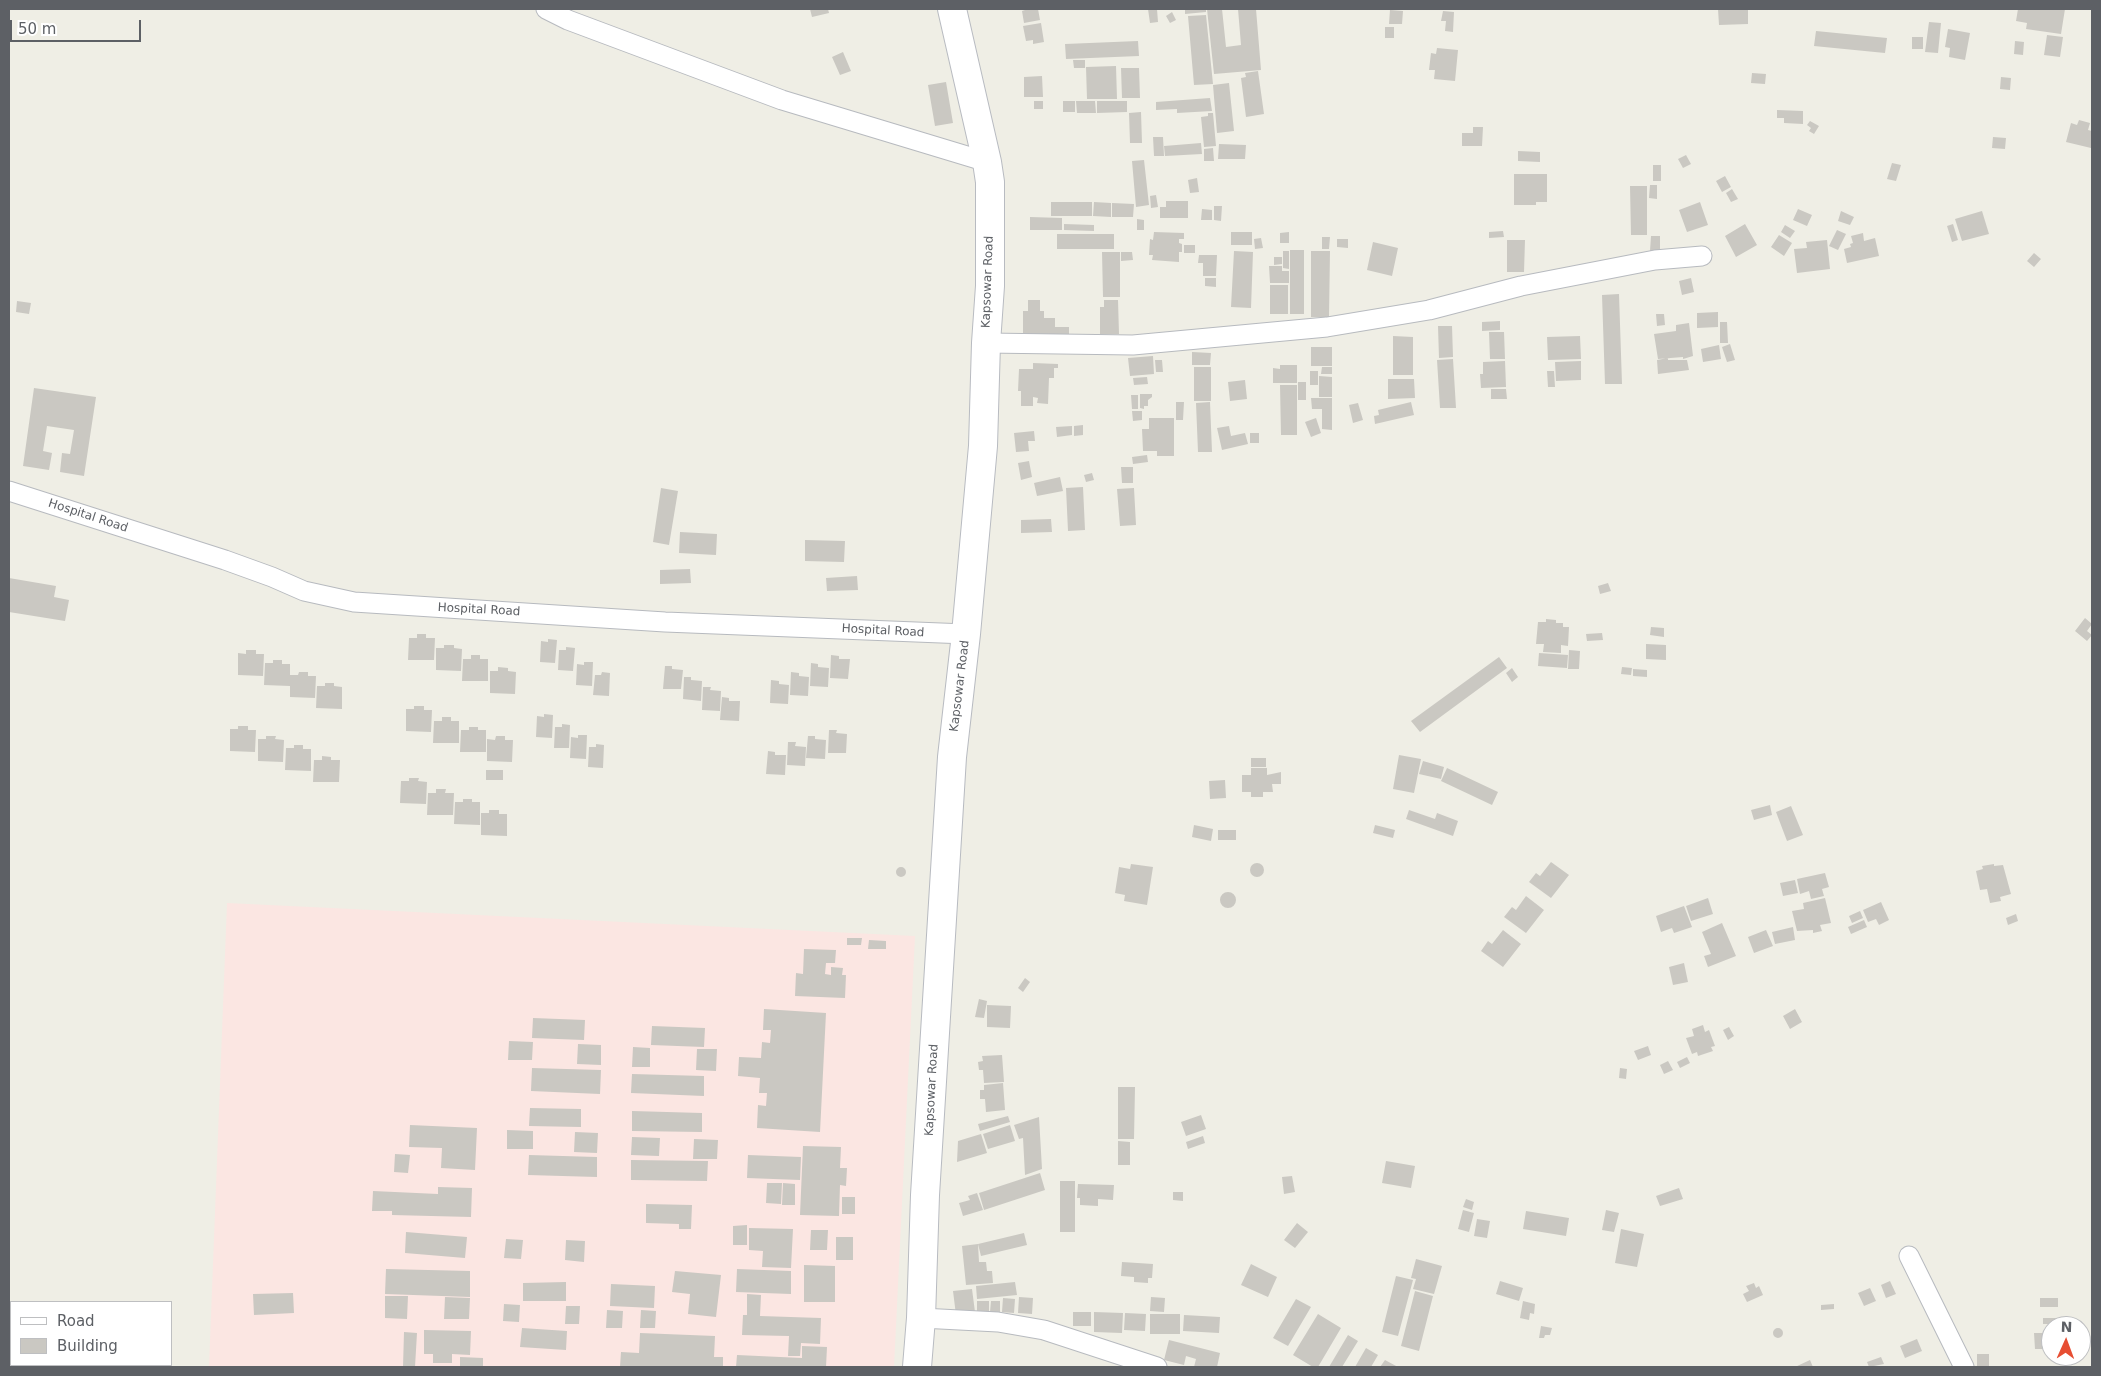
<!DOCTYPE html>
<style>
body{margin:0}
#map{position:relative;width:2101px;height:1376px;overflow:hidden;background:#efeee5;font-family:"DejaVu Sans",sans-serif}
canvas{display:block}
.frame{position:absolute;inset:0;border:10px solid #5d6065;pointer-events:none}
.legend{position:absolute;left:10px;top:1301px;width:162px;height:65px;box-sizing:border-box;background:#fff;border:1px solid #bebfc1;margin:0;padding:6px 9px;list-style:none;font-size:15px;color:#5d6065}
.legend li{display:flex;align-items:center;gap:10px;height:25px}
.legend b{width:25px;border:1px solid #bebfc1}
.north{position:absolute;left:2041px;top:1316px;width:50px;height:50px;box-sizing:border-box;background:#fff;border:1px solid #bebfc1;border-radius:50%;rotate:2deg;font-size:14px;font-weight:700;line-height:20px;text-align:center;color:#5d6065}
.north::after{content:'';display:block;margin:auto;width:18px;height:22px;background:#e74e33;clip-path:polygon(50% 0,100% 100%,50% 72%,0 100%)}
.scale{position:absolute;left:10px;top:20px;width:131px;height:22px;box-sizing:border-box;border:2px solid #5d6065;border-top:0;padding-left:6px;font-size:15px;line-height:18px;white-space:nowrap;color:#5d6065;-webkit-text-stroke:4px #fff;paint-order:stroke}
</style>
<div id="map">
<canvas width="2101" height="1376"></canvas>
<div class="frame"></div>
<ul class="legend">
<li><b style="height:6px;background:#fff"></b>Road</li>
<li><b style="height:14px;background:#cac8c2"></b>Building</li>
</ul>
<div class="north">N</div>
<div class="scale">50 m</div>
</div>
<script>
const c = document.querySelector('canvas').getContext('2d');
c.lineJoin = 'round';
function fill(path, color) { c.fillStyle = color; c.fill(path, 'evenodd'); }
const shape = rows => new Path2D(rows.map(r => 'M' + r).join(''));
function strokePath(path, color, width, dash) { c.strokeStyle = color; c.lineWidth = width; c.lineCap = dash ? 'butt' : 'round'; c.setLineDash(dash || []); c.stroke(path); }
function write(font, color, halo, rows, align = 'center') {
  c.font = font + ' "DejaVu Sans",sans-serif'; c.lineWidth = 4; c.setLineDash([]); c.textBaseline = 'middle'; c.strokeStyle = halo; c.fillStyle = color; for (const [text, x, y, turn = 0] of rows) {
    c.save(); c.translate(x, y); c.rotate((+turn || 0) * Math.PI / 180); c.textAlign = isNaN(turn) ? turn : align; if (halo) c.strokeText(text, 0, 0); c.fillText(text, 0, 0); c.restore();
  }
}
fill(shape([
 [227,903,915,936,894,1367,209,1367]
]), '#fbe6e2');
fill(shape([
 [810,9,828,9,829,13,812,17],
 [1028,9,1038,9,1040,20,1024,23,1022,11],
 [1148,9,1157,9,1158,22,1150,23],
 [1185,9,1206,9,1206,12,1185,14],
 [1207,9,1222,9,1226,47,1241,45,1238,9,1256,9,1261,70,1214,74],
 [1718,9,1748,9,1748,24,1719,25],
 [2018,9,2065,9,2061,34,2026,29,2027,23,2016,21],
 [1390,10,1403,11,1402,24,1389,24],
 [1443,11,1454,12,1453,32,1445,31,1446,21,1441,21],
 [1172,12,1176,20,1170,23,1166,16],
 [1206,15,1213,84,1194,85,1188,16],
 [1929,22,1941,23,1938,53,1925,52],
 [1041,23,1044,42,1033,44,1033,40,1026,41,1023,26],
 [1385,27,1394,27,1394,38,1385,38],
 [1948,29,1970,33,1965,60,1949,57,1950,48,1945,47],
 [1816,31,1887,38,1885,53,1814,46],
 [2047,35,2063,37,2060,57,2044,55],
 [1912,37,1923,37,1923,49,1912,49],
 [1138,41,1139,56,1066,59,1065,44],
 [2015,41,2024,42,2023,55,2014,54],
 [1437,48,1458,50,1455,81,1434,79,1435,70,1429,70,1431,53,1436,54],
 [843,52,851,71,840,75,832,57],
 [1073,60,1085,60,1085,68,1074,68],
 [1116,66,1117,99,1087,99,1086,67],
 [1121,68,1139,68,1140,98,1122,98],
 [1258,71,1264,114,1246,117,1241,78,1246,77,1245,73],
 [1752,73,1766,74,1765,84,1751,83],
 [1042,76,1043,97,1024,97,1024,77],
 [2001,77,2011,78,2010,90,2000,89],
 [946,82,953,123,935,126,928,85],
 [1229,83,1234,131,1217,133,1213,85],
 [1210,98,1212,111,1177,113,1177,109,1156,110,1156,102],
 [1034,101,1043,101,1043,109,1034,109],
 [1063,101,1075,101,1075,112,1063,112],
 [1076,101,1095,101,1096,113,1077,113],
 [1097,101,1127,101,1127,112,1097,113],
 [1777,110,1803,111,1803,124,1784,123,1784,118,1777,118],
 [1141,112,1142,143,1130,143,1129,113],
 [1208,113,1213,113,1216,146,1204,147,1201,117,1208,116],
 [2079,120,2090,123,2088,130,2092,131,2091,148,2066,142,2071,123,2077,125],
 [1810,121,1819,126,1814,134,1809,131,1811,128,1807,125],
 [1473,127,1483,127,1482,146,1462,146,1462,133,1473,133],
 [1153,137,1163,137,1164,156,1154,156],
 [1993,137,2006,138,2005,149,1992,148],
 [1201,143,1202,154,1165,156,1164,146],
 [1219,144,1246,145,1245,159,1218,159],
 [1213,148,1214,161,1204,161,1204,149],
 [1518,151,1540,152,1540,162,1518,161],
 [1686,155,1691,164,1683,168,1678,159],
 [1144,160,1149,205,1136,207,1132,161],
 [1892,163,1901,165,1896,181,1887,179],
 [1653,165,1661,165,1661,181,1653,181],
 [1514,174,1547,174,1547,202,1536,202,1536,205,1514,205],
 [1725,176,1731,187,1722,192,1716,181],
 [1197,178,1199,192,1190,193,1188,180],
 [1650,185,1657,185,1657,199,1649,198],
 [1630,186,1647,186,1647,235,1631,235],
 [1732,189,1738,199,1731,202,1726,193],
 [1156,195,1158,207,1151,208,1150,196],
 [1166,201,1188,201,1188,218,1160,218,1160,207,1166,207],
 [1051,202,1092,202,1092,216,1051,216],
 [1094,202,1111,203,1111,217,1093,216],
 [1700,202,1708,225,1687,232,1679,210],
 [1112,203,1134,204,1133,217,1112,217],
 [1214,206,1222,206,1221,221,1214,220],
 [1202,209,1212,210,1212,220,1201,220],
 [1798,209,1812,215,1807,226,1793,220],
 [1841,211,1854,217,1850,225,1838,221],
 [1982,211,1989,234,1962,241,1955,219],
 [1030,217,1062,218,1062,230,1030,230],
 [1137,219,1144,220,1144,230,1137,230],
 [1064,224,1094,225,1094,231,1064,230],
 [1745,224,1757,245,1736,257,1725,236],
 [1953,224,1958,240,1952,242,1947,226],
 [1785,225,1795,231,1790,238,1781,232],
 [1837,230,1846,234,1838,250,1829,246],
 [1503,231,1504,237,1489,238,1489,232],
 [1154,232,1184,233,1184,239,1179,239,1179,243,1182,244,1182,252,1179,252,1179,262,1152,260,1153,255,1149,255,1150,239,1153,240],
 [1231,232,1252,232,1252,245,1231,245],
 [1289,232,1289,243,1280,243,1280,233],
 [1863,233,1864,241,1875,238,1879,256,1847,263,1844,249,1851,247,1850,244,1853,243,1851,236],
 [1057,234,1114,234,1114,249,1057,249],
 [1779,235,1792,243,1784,256,1771,247],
 [1651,236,1660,236,1660,251,1650,251],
 [1322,237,1330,237,1329,249,1322,249],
 [1261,238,1263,248,1255,249,1254,239],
 [1337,239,1348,239,1348,248,1337,247],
 [1507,240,1525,240,1524,272,1507,272],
 [1827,240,1830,269,1797,273,1794,249,1807,248,1806,242],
 [1373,242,1398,248,1392,276,1367,270],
 [1184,245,1195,245,1195,253,1184,253],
 [1290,250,1304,250,1304,314,1290,314],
 [1234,251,1253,252,1251,308,1231,307],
 [1283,251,1289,251,1289,269,1283,268],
 [1311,251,1330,251,1329,317,1311,317],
 [1102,252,1120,252,1120,297,1103,297],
 [1121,252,1132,252,1133,260,1121,261],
 [2034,253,2041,259,2034,267,2027,261],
 [1199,255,1217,255,1216,276,1203,276,1203,263,1198,263],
 [1274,257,1282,257,1282,264,1274,265],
 [1269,266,1282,266,1282,271,1289,271,1289,283,1270,283],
 [1205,278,1216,278,1216,287,1205,286],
 [1691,278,1694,292,1682,295,1679,281],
 [1270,285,1288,285,1288,314,1270,314],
 [1619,294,1622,384,1605,384,1602,295],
 [1028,300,1040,300,1040,311,1044,311,1044,318,1055,318,1055,327,1069,327,1069,339,1023,339,1023,311,1028,311],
 [1104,300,1118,300,1119,334,1100,334,1100,307,1104,307],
 [17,301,31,303,29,314,16,312],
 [1718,312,1718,327,1697,328,1697,313],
 [1656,314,1664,314,1665,325,1657,326],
 [1500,321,1500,330,1482,331,1482,322],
 [1720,322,1727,322,1728,343,1720,343],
 [1689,323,1693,356,1683,359,1683,357,1658,359,1654,334,1676,331,1676,325],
 [1438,326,1452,326,1453,357,1439,358],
 [1489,332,1504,332,1505,359,1490,359],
 [1393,336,1413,337,1413,375,1393,375],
 [1580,336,1581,359,1548,360,1547,337],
 [1730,344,1735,360,1727,362,1722,347],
 [1719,345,1721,359,1703,362,1701,349],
 [1311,347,1332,347,1332,366,1311,366],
 [1192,352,1211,353,1210,365,1192,365],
 [1153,356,1154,374,1130,376,1128,358],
 [1668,358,1668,360,1687,360,1689,370,1658,374,1657,360],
 [1453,359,1456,408,1440,408,1437,360],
 [1155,360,1162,360,1163,372,1156,372],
 [1505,361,1506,387,1481,388,1480,374,1483,374,1483,362],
 [1581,361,1581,380,1556,381,1555,362],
 [1033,363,1058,364,1058,368,1054,368,1054,378,1049,378,1048,404,1037,403,1038,398,1033,397,1033,406,1021,406,1021,391,1018,391,1019,369,1033,369],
 [1280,365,1297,365,1297,383,1273,383,1273,368,1280,369],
 [1194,367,1211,367,1211,401,1194,401],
 [1322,367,1332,367,1332,374,1321,374],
 [1310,371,1318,371,1318,385,1310,385],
 [1547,371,1554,371,1555,387,1548,387],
 [1319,376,1332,377,1332,397,1319,397],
 [1147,377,1148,384,1134,385,1133,378],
 [1388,379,1414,379,1415,398,1388,399],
 [1245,380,1247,399,1230,401,1228,382],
 [1298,382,1306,382,1306,400,1298,400],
 [1280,385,1297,385,1297,435,1281,435],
 [34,388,96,397,84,476,60,472,62,453,70,454,74,430,47,426,43,451,52,453,49,470,23,466],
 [1491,389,1506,389,1507,399,1491,399],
 [1140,394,1152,394,1152,397,1148,400,1148,406,1144,406,1144,409,1140,408],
 [1131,395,1138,395,1138,409,1132,409],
 [1311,398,1332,398,1332,430,1322,429,1322,409,1312,409],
 [1176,402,1184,402,1183,420,1176,420],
 [1210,402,1212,452,1198,452,1196,403],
 [1411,402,1414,415,1375,424,1374,416,1379,415,1378,410],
 [1358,403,1363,420,1353,423,1349,405],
 [1132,411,1142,411,1142,420,1133,421],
 [1149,418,1174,418,1174,456,1157,456,1157,451,1143,451,1142,429,1149,429],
 [1316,418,1321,433,1311,437,1305,422],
 [1083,425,1083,435,1074,436,1074,426],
 [1072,426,1072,435,1057,437,1056,427],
 [1229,426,1231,436,1245,433,1248,444,1222,450,1217,428],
 [1034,431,1035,441,1028,441,1029,451,1016,452,1014,433],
 [1250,433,1259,433,1259,443,1250,443],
 [1147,455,1148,462,1133,464,1132,457],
 [1029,461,1032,477,1021,480,1018,463],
 [1121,467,1133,467,1133,483,1122,483],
 [1092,473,1094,480,1086,482,1084,475],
 [1060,477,1063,491,1037,496,1034,483],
 [1083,487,1085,530,1068,531,1066,488],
 [661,488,678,491,669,545,653,542],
 [1134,488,1136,525,1120,526,1117,489],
 [1051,519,1052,532,1021,533,1021,520],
 [680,532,717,534,716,555,679,553],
 [805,540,845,541,844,562,805,561],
 [690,569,691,583,660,584,660,570],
 [857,576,858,590,827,591,826,578],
 [9,578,56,586,54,597,69,600,65,621,9,612],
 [1608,583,1611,591,1600,594,1598,586],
 [2085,618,2092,624,2087,631,2092,635,2087,641,2075,631],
 [1546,619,1556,620,1556,623,1563,623,1563,627,1569,627,1568,646,1561,645,1561,653,1543,652,1544,644,1536,644,1538,622,1546,622],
 [1651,627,1664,628,1664,637,1650,635],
 [1602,633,1603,640,1587,641,1586,634],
 [417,634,426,634,426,638,435,638,434,660,408,660,409,638,417,638],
 [548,639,557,640,555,663,540,662,541,641,548,642],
 [1646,644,1666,645,1666,660,1646,659],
 [444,645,454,645,454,648,462,649,461,671,436,670,436,648,444,648],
 [566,647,575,648,573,671,558,670,559,650,566,650],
 [246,650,256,650,256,654,264,654,263,676,238,675,238,653,246,654],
 [1569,650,1580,651,1579,669,1568,669],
 [1539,653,1568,655,1567,668,1538,666],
 [471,655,480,655,480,659,488,659,488,681,462,681,463,659,471,659],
 [831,655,839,656,839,659,850,659,848,679,830,678],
 [1499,657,1507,668,1420,732,1411,721],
 [273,660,282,660,282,664,290,664,290,675,298,675,299,672,308,672,308,676,316,676,315,698,290,697,290,686,264,685,265,663,273,663],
 [584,662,593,662,592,686,576,685,577,664,584,665],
 [811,663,818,664,818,667,829,668,828,687,810,686],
 [665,666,672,666,672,669,683,670,681,689,663,689],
 [498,667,508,668,508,671,516,672,515,694,490,693,490,671,498,671],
 [1622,667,1632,668,1631,675,1621,674],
 [1512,668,1518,677,1512,682,1506,673],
 [1633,669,1647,670,1647,677,1633,676],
 [602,672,610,673,609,696,593,695,595,675,601,675],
 [791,672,799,673,799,676,809,677,808,696,790,695],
 [684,677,691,677,691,680,702,681,701,701,683,699],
 [771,680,779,681,779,684,789,685,788,704,770,703],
 [325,683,334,683,334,686,342,687,342,709,316,708,317,686,325,686],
 [703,687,711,687,710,690,721,691,720,711,702,710],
 [722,697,729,698,729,701,740,701,739,721,720,720],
 [414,706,424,706,424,710,432,710,431,732,406,731,406,709,414,709],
 [544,714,553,715,552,738,536,737,537,716,544,717],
 [442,717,451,717,451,721,459,721,459,743,433,743,434,721,442,721],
 [562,724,570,725,569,748,554,748,555,727,562,727],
 [238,726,248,726,248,730,256,730,255,752,230,751,230,729,238,729],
 [469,727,478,727,478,730,486,730,486,752,460,752,461,730,469,730],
 [829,730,837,730,836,733,847,734,846,753,828,753],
 [578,735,587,735,586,759,570,758,571,737,578,738],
 [266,736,276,736,275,739,284,740,283,762,258,761,258,739,266,739],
 [496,736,505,736,505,740,513,740,512,762,487,761,487,739,495,740],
 [808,736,815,736,815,739,826,740,825,759,806,758],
 [788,742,796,742,795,746,806,747,805,766,787,765],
 [596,744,604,745,603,768,588,767,589,747,596,747],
 [294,745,303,745,303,749,311,749,311,771,285,770,286,748,294,748],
 [768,751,775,752,775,755,786,755,785,775,766,774],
 [1399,755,1421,759,1414,793,1393,789],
 [322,756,331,757,331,760,340,760,339,782,313,782,314,760,322,760],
 [1251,758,1266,758,1266,767,1251,767],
 [1423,761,1444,767,1441,779,1419,774],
 [1251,768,1267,768,1267,775,1281,772,1281,784,1272,784,1273,792,1263,792,1263,797,1251,797,1251,792,1242,792,1242,775,1251,775],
 [1447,768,1498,792,1492,805,1441,781],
 [486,770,503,770,503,780,486,780],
 [409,778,419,778,418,781,427,782,426,804,400,803,401,781,409,781],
 [1225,780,1226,798,1210,799,1209,781],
 [436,789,446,789,445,793,454,793,453,815,427,815,428,793,436,793],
 [463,799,472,799,472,802,480,802,480,825,454,824,455,802,463,802],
 [1770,805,1772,815,1754,820,1751,810],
 [1791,806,1803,835,1787,841,1776,812],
 [489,810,499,810,499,814,507,814,507,836,481,835,481,813,489,813],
 [1409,810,1435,819,1437,813,1458,821,1453,836,1406,819],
 [1194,825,1213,829,1211,841,1192,837],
 [1375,825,1395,830,1393,838,1373,833],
 [1218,830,1236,830,1236,840,1218,840],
 [1551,862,1569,875,1551,898,1529,882,1536,873,1540,876],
 '1250 870a7 7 0 1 1 14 0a7 7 0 1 1-14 0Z',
 [1131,864,1153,867,1147,905,1124,901,1125,895,1115,893,1119,867,1130,869],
 [1994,864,1994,866,2003,865,2011,894,2000,897,2001,901,1990,903,1987,889,1980,890,1976,871,1983,869,1982,866],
 '896 872a5 5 0 1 1 10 0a5 5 0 1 1-10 0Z',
 [1825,873,1829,887,1822,889,1824,896,1811,899,1809,891,1800,894,1797,879],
 [1795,880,1798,893,1783,896,1780,883],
 '1220 900a8 8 0 1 1 16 0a8 8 0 1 1-16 0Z',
 [1526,896,1544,910,1526,933,1504,917,1512,907,1516,910],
 [1708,898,1713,914,1691,921,1686,906],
 [1825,898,1831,923,1820,925,1822,931,1813,933,1813,930,1797,931,1792,911,1804,909,1803,903],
 [1881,902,1889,920,1879,925,1876,919,1868,922,1863,910],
 [1684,906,1692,927,1674,933,1672,928,1661,932,1656,916],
 [1860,911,1863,918,1852,923,1849,916],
 [2016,914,2018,921,2008,925,2006,918],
 [1864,920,1867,927,1851,934,1848,927],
 [1722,923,1736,956,1708,967,1704,956,1711,954,1702,932],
 [1793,927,1795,940,1775,944,1772,932],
 [1503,930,1521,944,1503,967,1481,951,1488,941,1492,944],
 [1766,930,1773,946,1754,953,1748,937],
 [847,938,862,938,861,945,847,945],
 [869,940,886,941,886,949,868,949],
 [804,949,836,950,835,963,826,963,825,974,831,975,831,967,843,968,842,975,846,975,845,998,795,996,796,973,803,974],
 [1684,963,1688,982,1673,985,1669,967],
 [1025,978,1030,982,1023,992,1018,988],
 [979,999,987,1001,984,1018,975,1017],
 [987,1005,1011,1006,1010,1028,987,1027],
 [764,1009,826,1013,820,1132,757,1128,758,1105,766,1106,767,1093,759,1093,760,1078,738,1076,739,1057,761,1058,762,1042,770,1043,771,1030,763,1030],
 [1795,1009,1802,1022,1790,1029,1783,1016],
 [533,1018,585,1020,584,1040,532,1038],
 [1703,1025,1705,1032,1709,1030,1715,1046,1711,1047,1713,1051,1698,1056,1697,1052,1692,1054,1686,1038,1694,1036,1692,1029],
 [652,1026,705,1028,704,1047,651,1045],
 [1729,1027,1734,1036,1728,1040,1723,1030],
 [509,1041,533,1042,532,1060,508,1060],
 [578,1044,601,1045,601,1065,577,1064],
 [1648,1046,1651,1055,1638,1060,1634,1051],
 [633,1047,650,1048,650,1067,632,1067],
 [697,1049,717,1049,716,1071,696,1070],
 [1002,1055,1004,1082,984,1083,983,1070,979,1070,978,1062,983,1061,982,1056],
 [1687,1057,1690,1063,1680,1068,1677,1062],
 [1668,1061,1673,1070,1664,1074,1660,1065],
 [532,1068,601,1070,600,1094,531,1091],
 [1620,1068,1627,1069,1626,1079,1619,1078],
 [632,1074,704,1076,704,1096,631,1093],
 [1003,1083,1005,1110,986,1112,985,1099,980,1099,980,1090,984,1090,984,1085],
 [1118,1087,1135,1087,1134,1139,1118,1139],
 [530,1108,581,1109,581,1127,529,1126],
 [632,1111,702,1113,702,1132,632,1131],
 [1201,1115,1206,1129,1186,1136,1181,1122],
 [1008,1116,1010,1122,980,1131,978,1124],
 [1039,1117,1042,1169,1025,1175,1023,1138,1019,1139,1014,1125],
 [410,1125,477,1128,475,1170,441,1168,442,1148,409,1147],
 [1010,1125,1015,1141,988,1149,983,1134],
 [507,1130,533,1131,533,1149,507,1149],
 [575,1132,598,1133,597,1153,574,1152],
 [981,1134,987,1153,957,1162,958,1141],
 [1203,1136,1205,1143,1188,1149,1186,1142],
 [632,1137,660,1138,659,1156,631,1155],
 [694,1139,718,1140,717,1159,693,1159],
 [1118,1141,1130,1142,1130,1165,1118,1165],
 [803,1146,841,1147,840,1168,847,1168,846,1186,840,1185,839,1216,800,1215],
 [395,1154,410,1155,408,1173,394,1172],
 [529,1155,597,1157,597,1177,528,1175],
 [748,1155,801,1157,800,1180,747,1178],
 [631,1160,708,1161,707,1181,631,1180],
 [1386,1161,1415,1166,1411,1188,1382,1183],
 [1040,1173,1045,1190,984,1210,979,1193],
 [1292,1176,1295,1192,1284,1194,1282,1177],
 [1060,1181,1075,1181,1075,1232,1060,1232],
 [767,1183,782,1183,781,1204,766,1203],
 [783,1183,795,1184,795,1205,782,1205],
 [1078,1184,1114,1185,1113,1200,1098,1199,1098,1206,1080,1205,1080,1198,1077,1198],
 [438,1187,472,1188,471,1217,392,1215,392,1211,372,1211,373,1191,438,1194],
 [1679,1188,1683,1199,1660,1206,1656,1196],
 [1173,1192,1183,1192,1183,1201,1173,1200],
 [977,1193,983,1210,963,1216,959,1203,970,1200,968,1196],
 [842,1197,855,1197,855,1214,842,1214],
 [1466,1199,1474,1202,1472,1210,1463,1207],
 [646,1204,692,1205,691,1229,679,1229,679,1224,646,1223],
 [1463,1210,1474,1213,1469,1232,1458,1229],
 [1606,1210,1619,1213,1614,1232,1602,1230],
 [1526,1211,1569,1218,1566,1236,1523,1229],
 [1477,1219,1490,1221,1487,1238,1474,1236],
 [1297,1223,1308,1232,1295,1248,1284,1240],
 [747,1225,747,1245,733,1245,733,1226],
 [749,1228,793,1229,791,1268,762,1267,763,1251,749,1250],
 [1621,1229,1644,1234,1637,1267,1615,1263],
 [811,1230,828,1230,827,1250,810,1250],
 [406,1232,467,1237,465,1258,405,1253],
 [1024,1233,1027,1245,981,1256,978,1244],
 [836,1237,853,1237,853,1260,836,1260],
 [506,1239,523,1240,521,1259,504,1258],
 [566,1240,585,1241,584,1262,565,1260],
 [978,1244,979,1262,986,1262,987,1271,992,1271,993,1283,966,1285,962,1246],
 [1416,1259,1442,1266,1434,1294,1413,1289,1416,1279,1411,1278],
 [1122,1262,1153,1264,1152,1278,1148,1278,1148,1283,1134,1282,1134,1277,1121,1276],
 [1251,1264,1277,1277,1268,1297,1241,1285],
 [804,1265,835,1266,835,1302,804,1302],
 [386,1269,470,1271,470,1297,385,1294],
 [737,1269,791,1271,791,1294,736,1292],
 [675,1271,721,1275,716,1317,688,1314,690,1294,672,1292],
 [1396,1276,1413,1280,1398,1336,1382,1332],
 [1500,1281,1523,1288,1519,1301,1496,1294],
 [1890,1281,1896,1294,1886,1298,1881,1285],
 [566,1282,566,1301,523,1301,523,1283],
 [1015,1282,1017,1295,977,1299,976,1286],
 [1754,1283,1756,1288,1759,1286,1763,1295,1747,1302,1743,1294,1749,1291,1746,1286],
 [611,1284,655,1286,654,1308,610,1306],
 [1870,1288,1876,1301,1864,1306,1858,1293],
 [972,1289,975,1312,956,1315,953,1291],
 [1415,1291,1433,1296,1419,1351,1401,1346],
 [293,1293,294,1313,254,1315,253,1294],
 [747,1294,761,1295,760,1316,821,1318,820,1344,801,1343,800,1356,788,1356,789,1336,742,1335,743,1315,747,1315],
 [385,1296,408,1296,407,1319,385,1318],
 [445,1297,470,1298,469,1319,444,1319],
 [1019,1297,1033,1298,1032,1314,1018,1313],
 [1151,1297,1165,1298,1164,1312,1150,1311],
 [1003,1298,1015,1299,1014,1313,1002,1312],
 [2040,1298,2058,1298,2058,1307,2040,1307],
 [1296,1299,1311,1307,1288,1346,1273,1338],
 [977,1301,989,1301,989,1313,977,1313],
 [991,1301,1000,1301,1000,1312,990,1312],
 [1523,1301,1535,1304,1534,1314,1530,1313,1529,1320,1520,1318],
 [504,1304,520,1305,519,1322,503,1321],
 [1834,1304,1834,1309,1821,1310,1821,1305],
 [566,1306,580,1306,579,1324,565,1324],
 [607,1310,623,1311,622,1328,606,1328],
 [641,1310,656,1311,655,1328,640,1328],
 [1073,1312,1091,1312,1091,1326,1073,1326],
 [1094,1312,1123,1313,1122,1333,1094,1332],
 [1125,1313,1146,1314,1145,1331,1124,1330],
 [1150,1314,1180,1314,1180,1334,1150,1334],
 [1318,1314,1341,1328,1318,1367,1313,1367,1293,1355],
 [1184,1315,1220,1317,1219,1333,1183,1331],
 [2043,1318,2057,1318,2057,1324,2043,1324],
 [1541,1326,1552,1328,1550,1335,1545,1335,1544,1338,1539,1338],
 '1773 1333a5 5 0 1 1 10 0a5 5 0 1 1-10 0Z',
 [522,1328,567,1331,566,1350,520,1347],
 [424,1330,471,1331,470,1355,452,1354,452,1363,433,1363,433,1354,424,1354],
 [404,1332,417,1333,415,1367,403,1367],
 [640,1333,715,1336,714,1357,723,1357,723,1367,620,1367,621,1352,639,1353],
 [2034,1333,2051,1333,2051,1349,2035,1349],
 [1348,1335,1358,1341,1342,1367,1329,1367],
 [1917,1339,1922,1351,1905,1358,1900,1346],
 [1169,1340,1220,1353,1217,1367,1194,1367,1196,1359,1186,1356,1184,1365,1164,1360],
 [802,1346,827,1347,826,1367,736,1367,737,1355,802,1358],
 [1366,1348,1378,1355,1371,1367,1355,1367],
 [1977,1354,1989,1354,1989,1367,1977,1367],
 [460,1357,483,1358,483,1367,460,1367],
 [1881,1357,1884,1364,1869,1367,1867,1362],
 [1385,1360,1398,1367,1380,1367],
 [1810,1360,1813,1367,1795,1367]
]), '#cac8c2');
const minor = shape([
 [546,9,568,20,782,100,987,162],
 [986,343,1133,345,1327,327,1429,310,1521,286,1655,260,1702,256],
 [9,491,225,560,272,577,304,591,354,602,665,622,966,634],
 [1909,1256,1964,1367],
 [921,1318,998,1322,1044,1330,1157,1367]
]);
const secondary = shape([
 [917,1367,921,1318,925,1195,952,757,966,634,983,446,986,343,990,286,990,182,987,162,952,9]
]);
strokePath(minor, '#b7babf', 21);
strokePath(secondary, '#b8bbc1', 30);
strokePath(minor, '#fff', 19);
strokePath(secondary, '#fff', 28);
write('12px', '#5d6065', '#fff', [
 ["Kapsowar Road",988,282,-88],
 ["Hospital Road",88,516,18],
 ["Hospital Road",479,610,3],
 ["Hospital Road",883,631,3],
 ["Kapsowar Road",960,686,-83],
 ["Kapsowar Road",932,1090,-87]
]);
</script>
